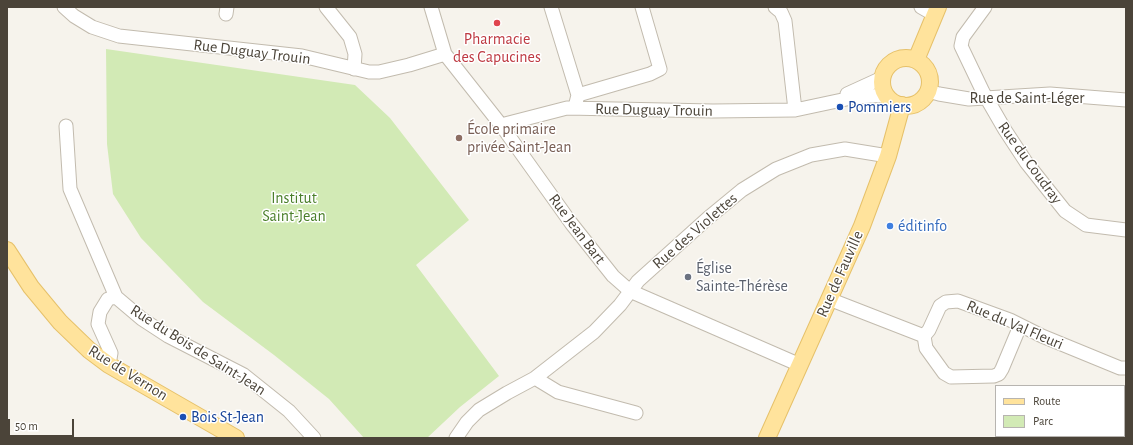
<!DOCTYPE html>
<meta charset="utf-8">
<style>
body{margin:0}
#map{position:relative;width:1133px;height:445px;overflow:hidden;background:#f6f3ec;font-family:"Alegreya Sans",sans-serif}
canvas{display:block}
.frame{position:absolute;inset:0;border:8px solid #4b4439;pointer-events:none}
.legend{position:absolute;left:995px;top:385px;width:130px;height:52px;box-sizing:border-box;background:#fff;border:1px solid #b7b4b0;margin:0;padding:5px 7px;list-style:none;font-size:12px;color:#4b4439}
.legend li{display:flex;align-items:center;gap:8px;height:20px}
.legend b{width:20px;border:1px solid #b7b4b0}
.scale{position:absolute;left:8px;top:419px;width:66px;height:18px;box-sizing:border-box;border:2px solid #4b4439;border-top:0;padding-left:5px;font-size:12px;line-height:14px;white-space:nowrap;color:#4b4439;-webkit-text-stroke:3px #fff;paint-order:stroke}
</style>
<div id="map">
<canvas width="1133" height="445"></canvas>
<div class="frame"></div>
<ul class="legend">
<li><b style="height:5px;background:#ffe39c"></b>Route</li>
<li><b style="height:11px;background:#d2eab5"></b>Parc</li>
</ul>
<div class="scale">50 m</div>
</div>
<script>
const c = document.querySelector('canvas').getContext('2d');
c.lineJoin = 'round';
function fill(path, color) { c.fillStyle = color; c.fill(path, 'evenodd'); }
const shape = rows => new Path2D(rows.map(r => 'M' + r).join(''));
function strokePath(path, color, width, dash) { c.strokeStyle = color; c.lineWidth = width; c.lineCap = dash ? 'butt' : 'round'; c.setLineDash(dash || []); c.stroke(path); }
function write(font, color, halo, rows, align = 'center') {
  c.font = font + ' "Alegreya Sans",sans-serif'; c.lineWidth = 3; c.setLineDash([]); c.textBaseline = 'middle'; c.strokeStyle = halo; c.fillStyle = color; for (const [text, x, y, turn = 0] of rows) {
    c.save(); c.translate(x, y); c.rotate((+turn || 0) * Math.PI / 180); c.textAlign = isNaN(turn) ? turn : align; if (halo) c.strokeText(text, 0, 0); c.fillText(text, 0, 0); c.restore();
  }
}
fill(shape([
 [106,49,355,85,390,118,469,220,416,265,499,376,460,407,427,438,364,438,329,399,274,355,203,302,141,238,113,194,107,144],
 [1124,432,1126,432,1126,438,1073,438,1073,436,1124,436]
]), '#d2eab5');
const minor = shape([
 [64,7,74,16,92,27,119,36,302,56,369,72,379,72,409,65,445,54],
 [326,7,350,37,355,54,354,69],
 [431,7,445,54,501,125,571,223,613,276,630,291,800,365],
 [551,7,578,95,576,103],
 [775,7,781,12,785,21,795,110],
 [921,7,935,15],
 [985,7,963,37,961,46,983,92,1005,130,1026,162,1065,211,1086,225,1126,230],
 [226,14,227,7],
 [928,91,939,94,969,99,1050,94,1126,100],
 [847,94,882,78],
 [578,95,650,74,660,69,642,7],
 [501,125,567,108,713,111,795,110,856,97,886,95],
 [66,126,70,189,116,297,142,319,168,336,244,375,289,411,314,438],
 [829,299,924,336],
 [924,336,929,330,940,306,946,302,958,301,1010,320,1042,336,1120,368,1126,368],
 [924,336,926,348,944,373,951,377,994,376,999,374,1002,369,1020,326],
 [109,365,111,353,98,324,100,312,108,299,116,297],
 [535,378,558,392,636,413],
 [456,438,467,422,479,410,507,393,535,378,594,332,620,305,638,281,708,218,742,190,776,169,811,155,845,149,888,156]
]);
const major = shape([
 '882 82a24 24 0 1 1 48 0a24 24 0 1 1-48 0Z',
 [916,60,938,7],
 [7,250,31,287,60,322,89,350,109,365,236,438],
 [767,438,862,226,888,156,902,105]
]);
strokePath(minor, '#c2bbae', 15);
strokePath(major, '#e6c16a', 18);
strokePath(minor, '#fff', 13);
strokePath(major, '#ffe39c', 16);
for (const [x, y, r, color] of [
 [497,23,4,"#e0444e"],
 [840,107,4,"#1a4fb4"],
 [459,138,4,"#8d6e63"],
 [890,226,4,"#3f7fe0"],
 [688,277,4,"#6b7280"],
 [183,417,4,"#1a4fb4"]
]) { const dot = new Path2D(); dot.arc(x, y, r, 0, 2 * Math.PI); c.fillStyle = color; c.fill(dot); strokePath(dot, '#fff', 1.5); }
write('16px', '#be3a42', '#fff', [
 ["Pharmacie",497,39],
 ["des Capucines",497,57]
]);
write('16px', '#4b4439', '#fff', [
 ["Rue Duguay Trouin",252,52,7],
 ["Rue de Saint-Léger",1027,98],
 ["Rue Duguay Trouin",654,110,1],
 ["Rue du Coudray",1030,163,54],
 ["Rue Jean Bart",577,229,53],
 ["Rue des Violettes",695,231,-41],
 ["Rue de Fauville",840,274,-66],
 ["Rue du Val Fleuri",1015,325,23],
 ["Rue du Bois de Saint-Jean",198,350,32],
 ["Rue de Vernon",128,373,32]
]);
write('16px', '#164399', '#fff', [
 ["Pommiers",848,107],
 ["Bois St-Jean",191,417]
], 'left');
write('16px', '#785e54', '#fff', [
 ["École primaire",467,129],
 ["privée Saint-Jean",467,147]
], 'left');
write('16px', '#4a7f2a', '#fff', [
 ["Institut",294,198],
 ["Saint-Jean",294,216]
]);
write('16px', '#366cbe', '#fff', [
 ["éditinfo",898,226]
], 'left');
write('16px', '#5b616d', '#fff', [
 ["Église",696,268],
 ["Sainte-Thérèse",696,286]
], 'left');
</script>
